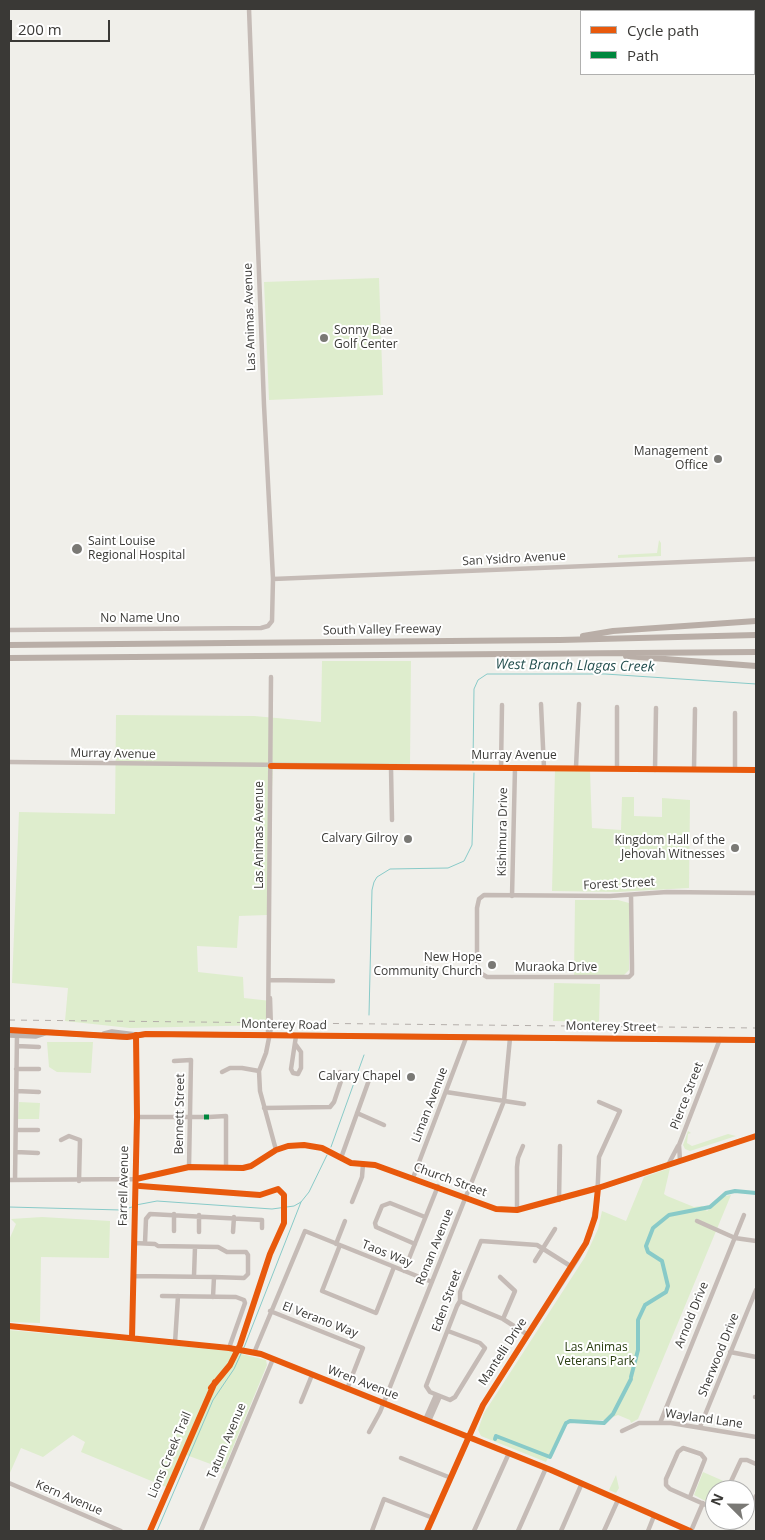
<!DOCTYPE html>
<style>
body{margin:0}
#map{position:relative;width:765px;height:1540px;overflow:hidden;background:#f0efea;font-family:"Open Sans",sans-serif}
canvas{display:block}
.frame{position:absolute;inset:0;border:10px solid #3a3936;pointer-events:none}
.legend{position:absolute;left:580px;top:10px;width:175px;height:65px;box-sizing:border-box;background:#fff;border:1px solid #b0b0af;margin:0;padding:6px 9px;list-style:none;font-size:15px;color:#3a3936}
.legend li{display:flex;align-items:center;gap:10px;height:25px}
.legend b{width:25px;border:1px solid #b0b0af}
.north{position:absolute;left:705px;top:1480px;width:50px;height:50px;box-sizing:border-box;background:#fff;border:1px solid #b0b0af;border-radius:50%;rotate:293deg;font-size:14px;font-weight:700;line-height:20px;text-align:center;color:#3a3936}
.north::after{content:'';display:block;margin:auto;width:18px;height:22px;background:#7a7975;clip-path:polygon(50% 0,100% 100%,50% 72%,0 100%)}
.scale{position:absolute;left:10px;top:20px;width:100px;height:22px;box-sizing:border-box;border:2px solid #3a3936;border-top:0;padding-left:6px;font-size:15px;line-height:18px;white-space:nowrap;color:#3a3936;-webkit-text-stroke:4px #fff;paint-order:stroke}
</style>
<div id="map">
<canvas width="765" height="1540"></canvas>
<div class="frame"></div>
<ul class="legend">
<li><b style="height:6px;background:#e8590c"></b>Cycle path</li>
<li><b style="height:6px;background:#00873e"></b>Path</li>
</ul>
<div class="north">N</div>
<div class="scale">200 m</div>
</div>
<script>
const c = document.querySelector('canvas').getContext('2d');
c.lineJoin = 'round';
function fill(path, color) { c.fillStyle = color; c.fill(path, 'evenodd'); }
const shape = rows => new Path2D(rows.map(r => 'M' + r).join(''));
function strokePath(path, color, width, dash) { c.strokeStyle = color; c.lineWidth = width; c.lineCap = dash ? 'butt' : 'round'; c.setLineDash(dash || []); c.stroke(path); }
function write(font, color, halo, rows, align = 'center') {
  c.font = font + ' "Open Sans",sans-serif'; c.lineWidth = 4; c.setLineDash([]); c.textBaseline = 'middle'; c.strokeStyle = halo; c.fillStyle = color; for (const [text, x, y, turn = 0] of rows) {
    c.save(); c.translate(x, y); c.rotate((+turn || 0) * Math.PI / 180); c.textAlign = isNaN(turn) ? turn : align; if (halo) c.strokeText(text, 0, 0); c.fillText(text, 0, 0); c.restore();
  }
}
fill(shape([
 [379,278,383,395,269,400,264,282],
 [659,540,661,543,661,556,618,558,618,555,657,553],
 [322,661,411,661,410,765,273,765,267,915,239,916,237,948,197,946,198,972,243,977,244,998,271,1001,271,1025,130,1028,65,1021,68,988,12,983,19,812,115,814,116,715,254,716,321,722],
 [555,770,590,771,592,828,621,830,622,797,634,797,634,816,662,817,662,798,690,800,689,888,617,892,552,891],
 [575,900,618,900,629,903,629,970,624,975,574,975],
 [554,983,600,984,599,1022,553,1021],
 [47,1042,93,1042,91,1073,57,1072,49,1067],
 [19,1102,40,1103,39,1119,18,1119],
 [688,1131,691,1133,688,1134,687,1143,692,1146,728,1134,736,1136,690,1151,685,1149,683,1145],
 [670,1168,664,1194,667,1196,694,1207,702,1206,707,1211,725,1196,731,1195,638,1419,631,1423,630,1420,618,1415,605,1420,566,1420,546,1462,481,1436,478,1430,484,1413,585,1257,598,1229,602,1211,626,1221,644,1177],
 [42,1217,110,1221,109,1258,41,1257,40,1323,9,1322,9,1240,16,1224,11,1219],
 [9,1330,229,1351,266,1360,267,1365,224,1469,181,1453,166,1487,81,1452,85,1442,73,1435,43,1457,21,1448,9,1475],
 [703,1472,728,1483,725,1490,715,1490,715,1506,694,1495],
 [616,1475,619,1488,616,1493,609,1490]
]), '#deedcd');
strokePath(shape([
 [473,763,474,689,478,680,487,674,605,674,756,684],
 [369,1015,372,890,374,882,377,877,390,869,448,868,464,861,472,845,474,773],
 [331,1147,364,1055],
 [136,1205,157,1201,272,1209,294,1206,301,1202,309,1192,327,1155],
 [9,1207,121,1210,132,1207],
 [157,1531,213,1400,234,1369,245,1345,301,1202]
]), '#88cac8', 1);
strokePath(shape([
 [631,1377,638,1350,638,1320,645,1305,666,1292,668,1286,662,1261,648,1252,646,1246,653,1228,669,1215,710,1207,726,1193,735,1191,756,1193],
 [495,1439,496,1436,550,1457,566,1423,570,1421,604,1423,613,1414,631,1379]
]), '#88cac8', 4);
strokePath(shape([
 [273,579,756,559],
 [9,630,261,628,268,626,272,621,273,579,264,405,249,9],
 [541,704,544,768],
 [9,762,756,770],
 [576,767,579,704],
 [391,768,392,820],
 [501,768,502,705],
 [617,768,617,707],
 [694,769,695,709],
 [655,770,656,708],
 [735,770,735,713],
 [631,895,632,965,632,974,629,977,487,977,477,971,477,908,479,899,484,895,610,896,667,892,756,893],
 [512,896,515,768],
 [270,980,333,981],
 [270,998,271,1028,266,1053,259,1071,260,1091,276,1150],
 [268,1036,271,677],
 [296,1045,301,1052,301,1068,298,1074,293,1073,291,1069,296,1036],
 [17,1046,39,1047],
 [174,1061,191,1060,189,1167],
 [16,1069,39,1069],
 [222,1072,230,1068,242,1068,259,1071],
 [16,1091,39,1092],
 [446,1092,524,1104],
 [264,1108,330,1107,334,1102,341,1081,340,1072],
 [357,1113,384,1125],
 [137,1117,204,1117],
 [209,1117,226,1116,226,1168],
 [16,1130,38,1130],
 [61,1140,69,1136,80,1140,79,1181],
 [16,1152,38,1153],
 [341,1158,369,1080],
 [680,1160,679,1145,720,1039],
 [668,1165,678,1146],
 [413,1178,466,1038],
 [9,1180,136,1179,189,1167,243,1168,251,1166,276,1150,288,1146,304,1145,322,1148,351,1163,375,1165,496,1209,517,1210,598,1188,756,1136],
 [15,1180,17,1035],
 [559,1200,560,1146],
 [352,1202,362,1177,363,1164],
 [517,1210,517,1167,518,1158,523,1146],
 [199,1215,199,1232],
 [697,1221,735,1238,756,1241],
 [174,1231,174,1214],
 [233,1232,234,1217],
 [134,1243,155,1244,158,1246,218,1247,227,1252,246,1252,248,1255,248,1274,244,1278,214,1277],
 [145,1243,146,1219,150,1214,262,1220,262,1228],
 [336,1244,345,1221],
 [415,1244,376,1227,375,1223,382,1206,390,1203,425,1217],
 [340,1245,322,1291,376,1313,394,1267],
 [535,1261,555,1229],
 [404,1271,438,1186],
 [134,1276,214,1277,213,1297],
 [194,1276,195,1247],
 [500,1277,515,1291,503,1319],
 [162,1296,236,1297,244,1300,245,1303,229,1348],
 [460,1301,503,1319,528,1335],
 [270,1311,363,1348,347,1389],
 [9,1326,229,1348,261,1354,551,1470,690,1531],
 [448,1331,480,1343,485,1348,455,1397,450,1400,430,1392,426,1386,457,1306,460,1301,460,1292,481,1241,537,1245,572,1267],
 [132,1338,137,1117,136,1035],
 [175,1343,178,1296],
 [730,1352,756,1357],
 [254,1353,305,1231,432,1282],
 [755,1397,756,1397],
 [301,1402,312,1375],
 [425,1420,436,1395],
 [429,1421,440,1396],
 [660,1423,744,1215],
 [700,1427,756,1290],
 [622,1431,639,1423,671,1423,756,1437],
 [369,1432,380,1412,504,1101,510,1038],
 [401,1458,451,1478],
 [9,1483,121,1531],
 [727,1490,741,1460,747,1460,756,1464],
 [690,1497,705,1459,701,1454,683,1448,678,1452,666,1479,666,1485,670,1489,715,1509],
 [745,1519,756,1496],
 [201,1531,273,1359],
 [372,1531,384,1499,433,1518],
 [427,1531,483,1405,578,1258,590,1235,597,1202,599,1157,620,1111,599,1102],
 [474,1531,509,1453],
 [518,1531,546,1468],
 [561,1531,582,1483],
 [604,1531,618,1500],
 [648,1531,654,1516],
 [691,1531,703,1503]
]), '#c5bbb6', 4.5);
strokePath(shape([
 [9,1030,127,1037,146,1034,756,1040],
 [104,1034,112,1032,136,1035],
 [9,1035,36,1036,45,1033]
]), '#bdb3ae', 5.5);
strokePath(shape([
 [583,636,613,631,756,621],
 [9,645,560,640,756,635],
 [626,656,756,666],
 [9,658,756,652]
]), '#b9aea7', 6);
strokePath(shape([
 [9,1020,756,1028]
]), '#b4aeaa', 1, [6, 6]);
strokePath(shape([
 [204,1117,209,1117]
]), '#00873e', 5, [10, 5]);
strokePath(shape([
 [271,766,756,770],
 [9,1030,127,1037,146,1034,756,1040],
 [136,1179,189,1167,243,1168,251,1166,276,1150,288,1146,304,1145,322,1148,351,1163,375,1165,496,1209,517,1210,598,1188,756,1136],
 [140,1186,260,1195,278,1189,284,1195,284,1223,270,1254,240,1345,230,1365,211,1388],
 [9,1326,229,1348,261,1354,551,1470,690,1531],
 [132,1338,137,1117,136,1035],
 [150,1531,215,1382],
 [427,1531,483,1405,586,1243,595,1217,598,1188]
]), '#e8590c', 6);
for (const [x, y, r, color] of [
 [324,338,5,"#7a7975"],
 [718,459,5,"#7a7975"],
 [77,549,6,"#7a7975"],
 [408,839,5,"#7a7975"],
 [735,848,5,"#7a7975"],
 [492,965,5,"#7a7975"],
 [411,1077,5,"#7a7975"]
]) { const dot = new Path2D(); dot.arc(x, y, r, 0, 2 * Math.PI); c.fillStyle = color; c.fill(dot); strokePath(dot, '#fff', 2); }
write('12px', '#3a3936', '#fff', [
 ["Las Animas Avenue",250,317,-92],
 ["San Ysidro Avenue",514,559,-3],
 ["No Name Uno",140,619],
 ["South Valley Freeway",382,630,-1],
 ["Murray Avenue",113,754,1],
 ["Murray Avenue",514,756],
 ["Kishimura Drive",503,832,-89],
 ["Las Animas Avenue",260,835,-90],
 ["Forest Street",619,884,-3],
 ["Muraoka Drive",556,968],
 ["Monterey Road",284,1025,1],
 ["Monterey Street",611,1027,1],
 ["Pierce Street",687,1096,-69],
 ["Liman Avenue",430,1105,-69],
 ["Bennett Street",180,1114,-89],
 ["Church Street",450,1180,20],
 ["Farrell Avenue",124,1186,-89],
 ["Ronan Avenue",435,1247,-68],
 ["Taos Way",387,1254,22],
 ["Eden Street",447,1301,-70],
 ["Arnold Drive",692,1315,-68],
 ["El Verano Way",320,1320,21],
 ["Mantelli Drive",503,1352,-57],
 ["Sherwood Drive",719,1355,-68],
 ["Wren Avenue",363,1383,21],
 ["Wayland Lane",704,1419,8],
 ["Tatum Avenue",227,1441,-67],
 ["Lions Creek Trail",170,1455,-67],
 ["Kern Avenue",69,1498,23]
]);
write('12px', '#3a3936', '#fff', [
 ["Sonny Bae",334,331,"left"],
 ["Golf Center",334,345,"left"],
 ["Management",708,452],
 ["Office",708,466],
 ["Saint Louise",88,542,"left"],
 ["Regional Hospital",88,556,"left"],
 ["Calvary Gilroy",398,839],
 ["Kingdom Hall of the",725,841],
 ["Jehovah Witnesses",725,855],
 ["New Hope",482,958],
 ["Community Church",482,972],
 ["Calvary Chapel",401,1077]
], 'right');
write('12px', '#293d10', '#fff', [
 ["Las Animas",596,1348],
 ["Veterans Park",596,1362]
]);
write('italic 14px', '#265151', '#fff', [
 ["West Branch Llagas Creek",575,666,1]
]);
</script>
